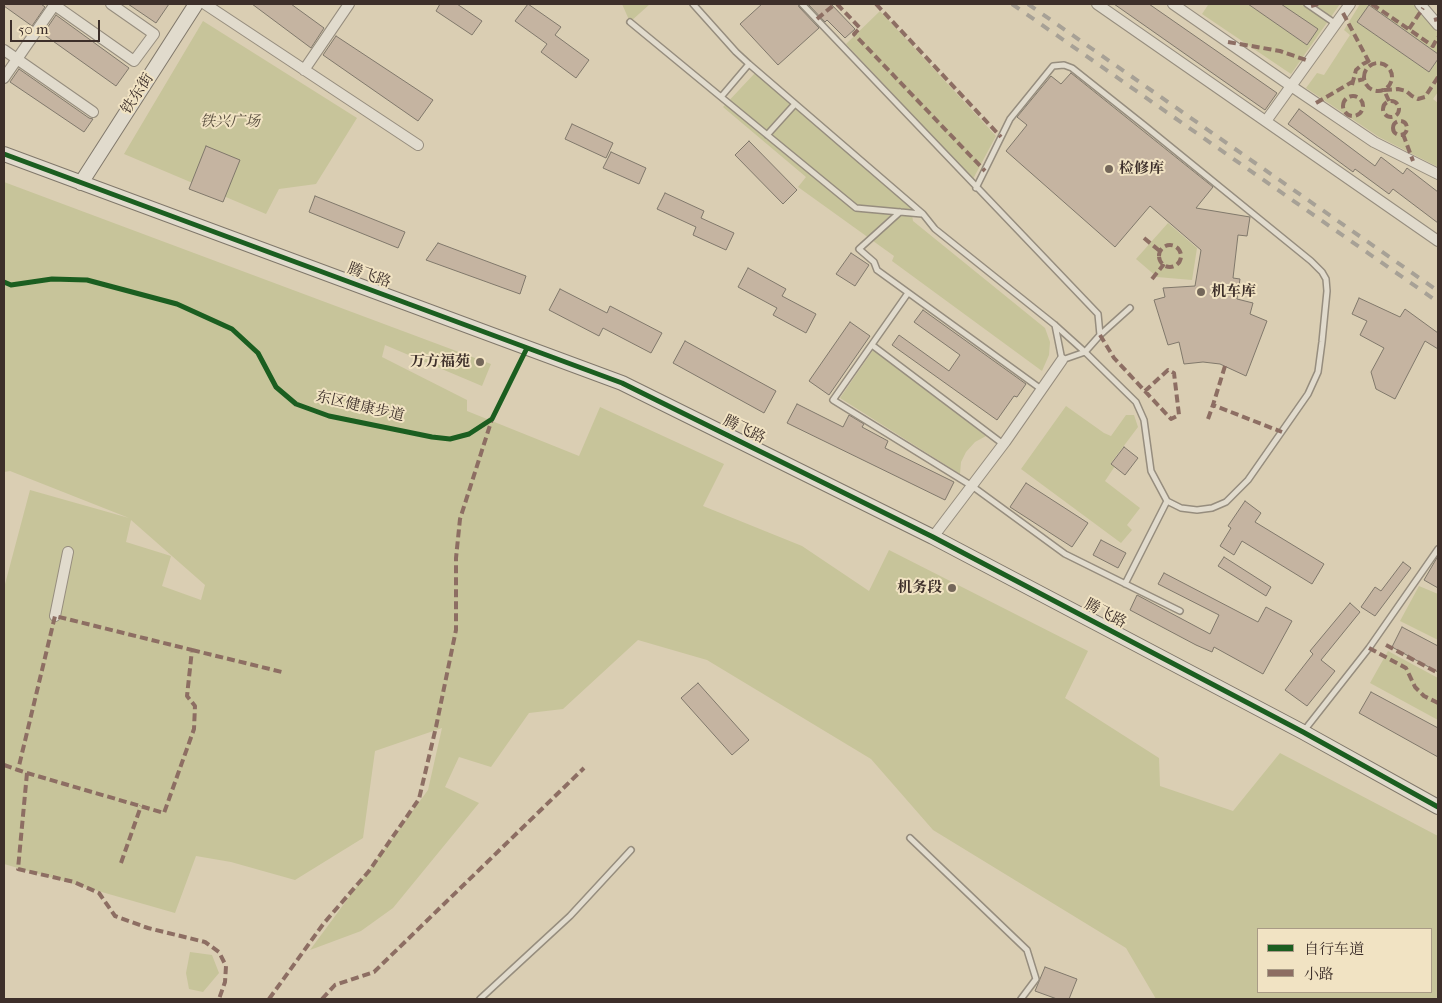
<!DOCTYPE html>
<meta charset="utf-8">
<style>
body{margin:0}
#map{position:relative;width:1442px;height:1003px;overflow:hidden;background:#daceb3;font-family:"IM FELL French Canon","Noto Serif SC",serif}
canvas{display:block}
.frame{position:absolute;inset:0;border:5px solid #3d2f2a;pointer-events:none}
.legend{position:absolute;left:1257px;top:928px;width:175px;height:65px;box-sizing:border-box;background:#f1e3c3;border:1px solid #a99b86;margin:0;padding:6px 9px;list-style:none;font-size:15px;color:#3d2f2a}
.legend li{display:flex;align-items:center;gap:10px;height:25px}
.legend b{width:25px;border:1px solid #a99b86}
.scale{position:absolute;left:10px;top:20px;width:90px;height:22px;box-sizing:border-box;border:2px solid #3d2f2a;border-top:0;padding-left:6px;font-size:15px;line-height:18px;white-space:nowrap;color:#3d2f2a;-webkit-text-stroke:4px #f1e3c3;paint-order:stroke}
</style>
<div id="map">
<canvas width="1442" height="1003"></canvas>
<div class="frame"></div>
<ul class="legend">
<li><b style="height:6px;background:#1b5e20"></b>自行车道</li>
<li><b style="height:6px;background:#8d6e63"></b>小路</li>
</ul>
<div class="scale">50 m</div>
</div>
<script>
const c = document.querySelector('canvas').getContext('2d');
c.lineJoin = 'round';
function fill(path, color) { c.fillStyle = color; c.fill(path, 'evenodd'); }
const shape = rows => new Path2D(rows.map(r => 'M' + r).join(''));
function strokePath(path, color, width, dash) { c.strokeStyle = color; c.lineWidth = width; c.lineCap = dash ? 'butt' : 'round'; c.setLineDash(dash || []); c.stroke(path); }
function write(font, color, halo, rows, align = 'center') {
  c.font = font + ' "IM FELL French Canon","Noto Serif SC",serif'; c.lineWidth = 4; c.setLineDash([]); c.textBaseline = 'middle'; c.strokeStyle = halo; c.fillStyle = color; for (const [text, x, y, turn = 0] of rows) {
    c.save(); c.translate(x, y); c.rotate((+turn || 0) * Math.PI / 180); c.textAlign = isNaN(turn) ? turn : align; if (halo) c.strokeText(text, 0, 0); c.fillText(text, 0, 0); c.restore();
  }
}
fill(shape([
 [622,4,650,4,630,22],
 [1206,4,1248,4,1307,45,1317,29,1281,4,1340,4,1291,74,1202,14,1208,5],
 [1360,4,1414,4,1438,33,1438,54,1369,6,1357,22,1429,72,1438,59,1438,92,1433,99,1438,103,1438,167,1379,137,1306,88,1317,73,1324,75,1350,35,1344,30],
 [880,11,996,136,973,179,846,44],
 [203,21,357,118,316,184,279,189,266,214,124,154],
 [755,73,911,208,913,221,1045,328,1050,342,1049,355,1042,371,892,261,894,256,798,187,806,177,723,107],
 [4,182,491,364,482,386,385,345,382,357,467,400,467,411,579,456,600,407,724,464,703,506,802,546,869,591,889,550,1088,651,1065,698,1159,758,1160,786,1233,811,1280,753,1438,836,1438,999,1156,999,1126,948,933,830,871,759,707,660,638,640,563,709,529,713,491,767,459,757,445,787,479,803,393,908,361,931,310,950,428,790,442,728,375,751,363,838,295,880,231,862,196,856,175,913,4,864,4,588,30,490,129,518,10,471,4,472],
 [131,520,205,585,201,600,162,586,171,556,126,542],
 [1258,929,1431,929,1431,992,1258,992],
 [1168,223,1197,248,1192,280,1157,277,1136,259],
 [873,350,986,436,975,442,966,452,961,462,960,474,840,398],
 [1066,406,1104,433,1111,436,1126,415,1134,415,1138,427,1111,463,1115,466,1105,481,1140,508,1127,525,1132,530,1121,543,1021,469],
 [1419,586,1438,594,1438,640,1400,621],
 [1388,651,1438,678,1438,720,1370,683],
 [190,952,212,955,219,973,203,992,189,989,186,973]
]), '#c7c49a');
const building = shape([
 [4,4,41,4,45,7,32,26,4,6,4,4],
 [128,4,169,4,156,23,128,4],
 [252,4,291,4,324,28,311,48,252,4],
 [440,4,457,4,482,21,472,35,436,11,440,4],
 [528,4,561,27,555,35,589,60,576,78,541,52,547,44,515,21,528,4],
 [762,4,798,4,799,7,819,28,778,65,740,24,762,4],
 [808,4,831,4,855,29,845,38,827,20,825,22,808,4],
 [1114,4,1149,4,1277,93,1265,110,1114,4],
 [1248,4,1281,4,1318,29,1307,45,1248,4],
 [1369,5,1438,54,1438,59,1429,72,1357,22,1369,5],
 [56,15,129,68,116,86,43,34,56,15],
 [336,36,433,100,418,121,323,55,336,36],
 [19,69,89,118,93,119,84,132,10,82,19,69],
 [1071,73,1213,187,1196,208,1250,217,1247,236,1238,235,1233,278,1240,279,1237,299,1253,303,1250,314,1267,321,1246,376,1220,364,1203,362,1184,364,1179,342,1168,345,1154,300,1165,297,1163,288,1195,286,1201,250,1150,206,1115,247,1006,151,1027,125,1017,117,1051,76,1061,84,1071,73],
 [1299,109,1375,166,1381,157,1403,174,1407,168,1438,192,1438,223,1393,189,1389,194,1355,169,1353,172,1288,124,1299,109],
 [572,124,613,143,606,158,565,139,572,124],
 [749,141,797,190,783,204,735,155,749,141],
 [206,146,240,160,223,202,189,189,206,146],
 [611,152,646,168,639,184,603,168,611,152],
 [665,193,704,211,701,218,734,233,726,250,693,235,696,227,657,209,665,193],
 [315,196,405,232,398,248,309,212,315,196],
 [438,243,526,276,520,294,426,260,438,243],
 [851,253,869,265,855,286,836,274,851,253],
 [748,268,786,289,782,296,816,314,806,333,773,315,777,308,738,287,748,268],
 [560,289,607,313,610,306,662,333,651,353,603,328,599,336,549,310,560,289],
 [1359,298,1400,317,1405,309,1438,333,1438,349,1425,341,1395,399,1376,389,1371,372,1384,348,1360,335,1367,321,1352,314,1359,298],
 [923,310,1026,384,1017,397,1014,396,997,420,892,345,899,335,949,371,960,355,914,322,923,310],
 [850,322,870,336,829,395,809,381,850,322],
 [685,341,776,391,764,413,673,363,685,341],
 [797,404,843,427,849,415,864,424,862,427,888,441,885,448,954,482,945,500,787,423,797,404],
 [1124,447,1138,458,1125,475,1111,464,1124,447],
 [1026,483,1088,523,1072,547,1010,507,1026,483],
 [1245,501,1261,513,1255,522,1324,564,1312,584,1242,541,1234,555,1220,546,1231,528,1228,526,1245,501],
 [1101,540,1126,553,1118,568,1093,555,1101,540],
 [1438,556,1438,588,1424,580,1438,556],
 [1224,557,1271,587,1266,596,1218,566,1224,557],
 [1403,562,1411,568,1375,616,1361,607,1375,587,1381,591,1403,562],
 [1164,573,1258,622,1266,607,1292,621,1263,674,1214,647,1212,652,1196,645,1130,610,1137,595,1210,634,1219,615,1158,584,1164,573],
 [1350,603,1360,612,1321,660,1335,671,1307,706,1285,690,1313,654,1310,651,1350,603],
 [1402,627,1438,646,1438,672,1392,647,1402,627],
 [698,683,749,740,732,755,681,698,698,683],
 [1371,692,1438,728,1438,757,1359,713,1371,692],
 [1045,967,1077,979,1069,999,1057,999,1035,991,1045,967]
]);
fill(building, '#c5b4a1');
strokePath(building, '#80786b', 1);
const lane = shape([
 [693,4,736,52,749,64,923,214,935,229,1055,325,1085,352,1136,402,1144,420,1151,471,1167,501,1125,584],
 [802,4,1098,314,1100,335],
 [1307,4,1336,24],
 [630,22,721,97],
 [749,64,721,97,856,208,922,214],
 [767,135,795,104],
 [976,188,1010,119,1053,66,1064,65,1072,68,1145,126,1311,261,1322,272,1326,279,1327,291,1322,342,1318,372,1308,394,1248,480,1226,502,1212,508,1197,510,1181,508,1167,501],
 [900,212,859,249,874,262,877,270,1041,389],
 [908,293,833,400,972,486,1065,554,1180,611],
 [1055,325,1062,360,1085,352,1100,335,1130,308],
 [872,345,1003,444],
 [1303,732,1369,648,1438,549],
 [910,838,1027,950,1036,979,1021,999],
 [480,999,570,916,631,850]
]);
const street = shape([
 [53,4,134,61,154,34,111,4],
 [205,4,418,145],
 [1097,4,1438,241],
 [1173,4,1291,86,1374,142,1438,174],
 [1420,4,1438,25],
 [4,50,93,112],
 [304,70,349,4],
 [4,78,55,4],
 [1266,121,1350,4],
 [933,537,1005,442,1062,360],
 [55,616,68,552]
]);
const secondary = shape([
 [4,154,622,383,933,537,1303,732,1438,807],
 [81,183,196,4]
]);
strokePath(lane, '#968d7e', 8);
strokePath(street, '#968d7e', 12);
strokePath(secondary, '#80786b', 16);
strokePath(lane, '#e1dbcd', 5);
strokePath(street, '#e1dbcd', 10);
strokePath(secondary, '#e1dbcd', 14);
strokePath(shape([
 [1012,4,1438,302],
 [1028,4,1438,291]
]), '#a7a196', 4, [9, 9]);
strokePath(shape([
 [837,4,860,28,854,34,985,171],
 [876,4,1001,137],
 [1372,4,1433,46,1438,37],
 [1311,6,1318,4],
 [1343,13,1370,64],
 [817,19,835,4],
 [1434,20,1438,19],
 [1409,29,1423,8],
 [1228,42,1280,51,1309,61],
 '1364 77a14 14 0 1 1 28 0a14 14 0 1 1-28 0Z',
 [1352,85,1356,70,1363,64,1369,61],
 '1343 106a10 10 0 1 1 20 0a10 10 0 1 1-20 0Z',
 [1389,101,1384,90,1398,89,1406,91,1412,96,1418,99,1425,97,1438,77],
 '1383 109a8 8 0 1 1 16 0a8 8 0 1 1-16 0Z',
 [1316,103,1352,82,1364,79],
 '1393 128a7 7 0 1 1 14 0a7 7 0 1 1-14 0Z',
 [1403,134,1413,161],
 [1144,238,1161,252],
 '1159 256a11 11 0 1 1 22 0a11 11 0 1 1-22 0Z',
 [1152,279,1164,264],
 [1100,335,1114,358,1171,419,1179,415,1174,373,1168,370,1145,391],
 [1225,366,1213,405,1282,432],
 [1208,419,1213,405],
 [1386,645,1438,673],
 [1369,648,1406,668,1415,687,1424,696,1438,703],
 [192,650,282,672],
 [4,765,18,770,27,773,164,813,194,729,195,706,187,696,192,650,55,616,18,770],
 [27,773,18,869,74,882,99,893,115,916,148,928,205,942,219,952,226,966,225,982,219,999],
 [121,863,141,806],
 [269,999,324,923,369,871,419,799,436,727,456,630,456,558,460,519,492,419],
 [322,999,335,985,374,972,584,768]
]), '#8d6e63', 4, [8, 4]);
strokePath(shape([
 [4,154,622,383,933,537,1303,732,1438,807],
 [4,282,11,285,52,279,87,280,177,304,232,329,258,353,276,387,296,404,329,416,432,437,450,439,469,434,492,419,527,348]
]), '#1b5e20', 5);
for (const [x, y, r, color] of [
 [1109,169,5,"#74675a"],
 [1201,292,5,"#74675a"],
 [480,362,5,"#74675a"],
 [952,588,5,"#74675a"]
]) { const dot = new Path2D(); dot.arc(x, y, r, 0, 2 * Math.PI); c.fillStyle = color; c.fill(dot); strokePath(dot, '#f1e3c3', 2); }
write('15px', '#3d2f2a', '#f1e3c3', [
 ["铁东街",138,94,-57],
 ["腾飞路",369,276,20],
 ["东区健康步道",360,407,13],
 ["腾飞路",744,430,26],
 ["腾飞路",1105,614,28]
]);
write('italic 15px', '#564b3c', '#f1e3c3', [
 ["铁兴广场",230,122]
]);
write('bold 15px', '#3d2f2a', '#f1e3c3', [
 ["检修库",1119,169],
 ["机车库",1211,292],
 ["万方福苑",470,362,"right"],
 ["机务段",942,588,"right"]
], 'left');
</script>
